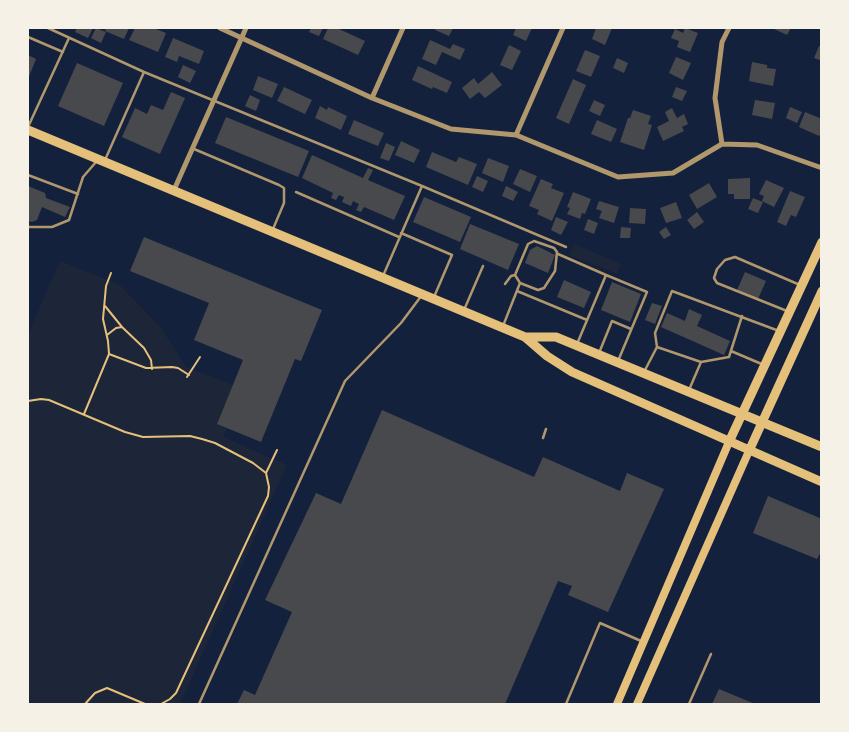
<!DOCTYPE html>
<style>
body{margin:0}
#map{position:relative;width:849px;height:732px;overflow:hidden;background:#14213d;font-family:Bitter,serif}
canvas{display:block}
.frame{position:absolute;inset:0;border:29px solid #f6f1e7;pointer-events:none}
</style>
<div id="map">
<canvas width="849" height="732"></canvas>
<div class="frame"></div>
</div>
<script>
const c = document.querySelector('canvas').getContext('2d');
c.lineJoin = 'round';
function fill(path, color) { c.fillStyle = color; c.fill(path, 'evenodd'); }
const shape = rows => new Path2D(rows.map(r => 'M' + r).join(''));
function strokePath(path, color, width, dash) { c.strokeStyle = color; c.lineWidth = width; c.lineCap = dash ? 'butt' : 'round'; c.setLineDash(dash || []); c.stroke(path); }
fill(shape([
 [574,244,621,264,617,274,569,255],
 [60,261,120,285,161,328,186,367,233,385,217,423,227,428,223,437,287,465,180,704,28,704,28,335]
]), '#1d2539');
fill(shape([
 [77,28,93,28,88,38,75,32],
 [96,28,106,32,101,43,91,38],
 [106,28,129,28,124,39,105,31],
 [135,28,157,28,156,29,166,33,158,52,129,40],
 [311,28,323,28,319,36,309,32],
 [328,28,337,28,365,41,358,55,323,39],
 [436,28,453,28,449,36,435,30],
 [516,28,532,28,526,41,513,35],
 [596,28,612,28,605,45,592,39],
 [685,28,698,33,690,52,677,47,679,41,671,38,675,29,683,33],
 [772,28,791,28,787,35],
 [173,38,204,51,199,64,179,56,177,62,165,57],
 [430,40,450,49,453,44,465,49,460,60,442,52,436,65,422,59],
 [509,45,521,51,512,70,500,65],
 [819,46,822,47,822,61,814,58],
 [585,50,600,56,591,77,576,71],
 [28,55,36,59,28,79],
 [676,57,691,63,683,80,669,73],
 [617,58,628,63,624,73,613,68],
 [752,62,767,65,767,68,776,69,773,86,749,81],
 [77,63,123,83,104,126,58,106],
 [183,65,196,71,190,83,178,77],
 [418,66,452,82,447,93,433,87,432,89,412,80],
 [492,72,502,85,485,98,479,92,470,99,462,88,474,78,478,84],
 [258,76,278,84,272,98,253,90],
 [573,79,586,85,569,124,556,118],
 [284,87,312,100,305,114,277,101],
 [676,87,687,91,682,101,672,97],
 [171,92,185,98,160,154,122,137,135,108,147,114,151,105,163,110],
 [250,95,260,100,256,111,245,106],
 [594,100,605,105,600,116,589,111],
 [755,100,775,103,772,119,752,115],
 [320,106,327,110,328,107,347,116,341,130,315,118],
 [790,107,802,112,797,123,786,118],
 [672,108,677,118,684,114,688,124,682,127,684,131,663,141,657,127,669,121,665,112],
 [633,110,651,116,648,124,652,125,644,150,620,142,628,118,630,118],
 [805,112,822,119,822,131,819,136,799,127],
 [226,117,309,151,298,177,215,143],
 [354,120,384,133,378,146,348,134],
 [597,120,617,129,611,142,591,134],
 [401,141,420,150,414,163,395,155],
 [386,143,395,147,389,161,380,158],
 [432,152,456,162,459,157,477,164,468,185,426,167],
 [312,155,363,178,368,168,373,170,368,180,405,196,394,220,364,207,361,212,356,210,359,204,353,201,351,206,342,202,344,197,339,195,336,200,331,198,333,193,302,178],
 [488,158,509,166,503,182,482,173],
 [520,169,537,176,530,192,513,184],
 [477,176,488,181,483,192,472,187],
 [750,178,750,199,734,199,734,194,728,194,728,179],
 [541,179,553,184,551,188,564,193,552,221,537,214,539,210,529,206],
 [766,180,784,188,774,207,762,201,764,196,759,194],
 [709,183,717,197,697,209,689,195],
 [28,186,45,193,46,198,70,207,65,217,42,207,37,220,32,222,28,221],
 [506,186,518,192,513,201,502,196],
 [790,191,805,197,796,217,791,215,786,226,777,222],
 [573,192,591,199,585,214,582,213,580,219,567,214,570,208,567,207],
 [424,197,471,217,460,242,413,222],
 [753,198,763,202,758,213,748,209],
 [599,201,619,207,614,223,599,218,602,211,596,209],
 [676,202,682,218,666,223,660,208],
 [630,208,646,209,645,224,629,223],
 [697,212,704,222,694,229,687,220],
 [556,217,568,222,561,235,551,230],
 [588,219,598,223,594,234,584,230],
 [470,224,519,244,508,270,460,249],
 [621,227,631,228,630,238,620,238],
 [666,227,671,235,664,239,659,232],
 [144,237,322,310,301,361,295,359,261,442,217,424,243,360,194,340,209,303,130,271],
 [537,246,555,255,548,273,525,263,530,250],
 [745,272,766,281,758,299,737,290],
 [564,280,591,292,584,308,557,297],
 [612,282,641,294,630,322,601,310],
 [652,303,662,306,655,324,645,320],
 [689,309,702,315,697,326,730,341,724,355,661,327,667,313,685,321],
 [382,410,534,477,543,457,620,491,627,473,664,489,608,612,568,595,572,586,558,581,505,704,237,704,244,690,255,695,292,612,265,600,316,493,341,504],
 [768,496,822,519,822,550,817,559,753,533],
 [719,689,755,704,712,704]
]), '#48494c');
strokePath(shape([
 [105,306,122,327,144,348,151,360,152,369],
 [107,335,116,328,122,327],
 [109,354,146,368,172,367,178,368,189,375],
 [187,377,200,357],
 [28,401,41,399,49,400,125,432,143,437,190,436,202,439,215,443,253,463,266,473,269,487,268,496,176,693,170,699,161,704],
 [84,414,109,354,108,341,103,319,106,286,111,273],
 [266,473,277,450],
 [85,704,95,693,107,688,145,704]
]), '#e5c07b', 2);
strokePath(shape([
 [48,28,144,72,422,186,566,247],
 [28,37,63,52],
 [28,127,69,38],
 [194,149,279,185,284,188,284,203,273,229],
 [105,160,144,72],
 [28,175,78,194],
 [296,192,399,237],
 [28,227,52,227,69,220,83,177,96,162],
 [401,233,452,255,434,297],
 [558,254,606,275],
 [383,276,422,186],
 [505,284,511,276,515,275,528,244,534,241,554,248,557,252,555,271,544,288,538,290,520,283,515,275],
 [517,291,587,320],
 [464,310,483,266],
 [787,311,717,283,714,278,717,269,725,260,735,257,800,285],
 [503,326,520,283],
 [577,344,606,275,647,292,618,361],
 [657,347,701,362,729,357,742,316],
 [731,351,764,365],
 [599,353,612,321,631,329],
 [644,372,657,347,655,333,672,291,779,331],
 [822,385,822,386],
 [689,390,701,362],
 [543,438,546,429],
 [199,704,345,381,401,323,422,295],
 [566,704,600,623,641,641],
 [689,704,711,654]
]), '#b1986c', 2.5);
strokePath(shape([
 [220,28,372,98,451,129,516,135,618,177,673,173,722,144,757,145,822,168],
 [372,98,403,28],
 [516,135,563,28],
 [722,144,715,98,722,42,729,28],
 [174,190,246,28]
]), '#b1986c', 5);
strokePath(shape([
 [617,704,729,442],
 [637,704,749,451]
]), '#e5c07b', 8);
strokePath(shape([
 [28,130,525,337,547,356,572,372,822,482],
 [525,337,556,337,822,447],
 [729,442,822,242],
 [749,451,822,291]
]), '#e5c07b', 9);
</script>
